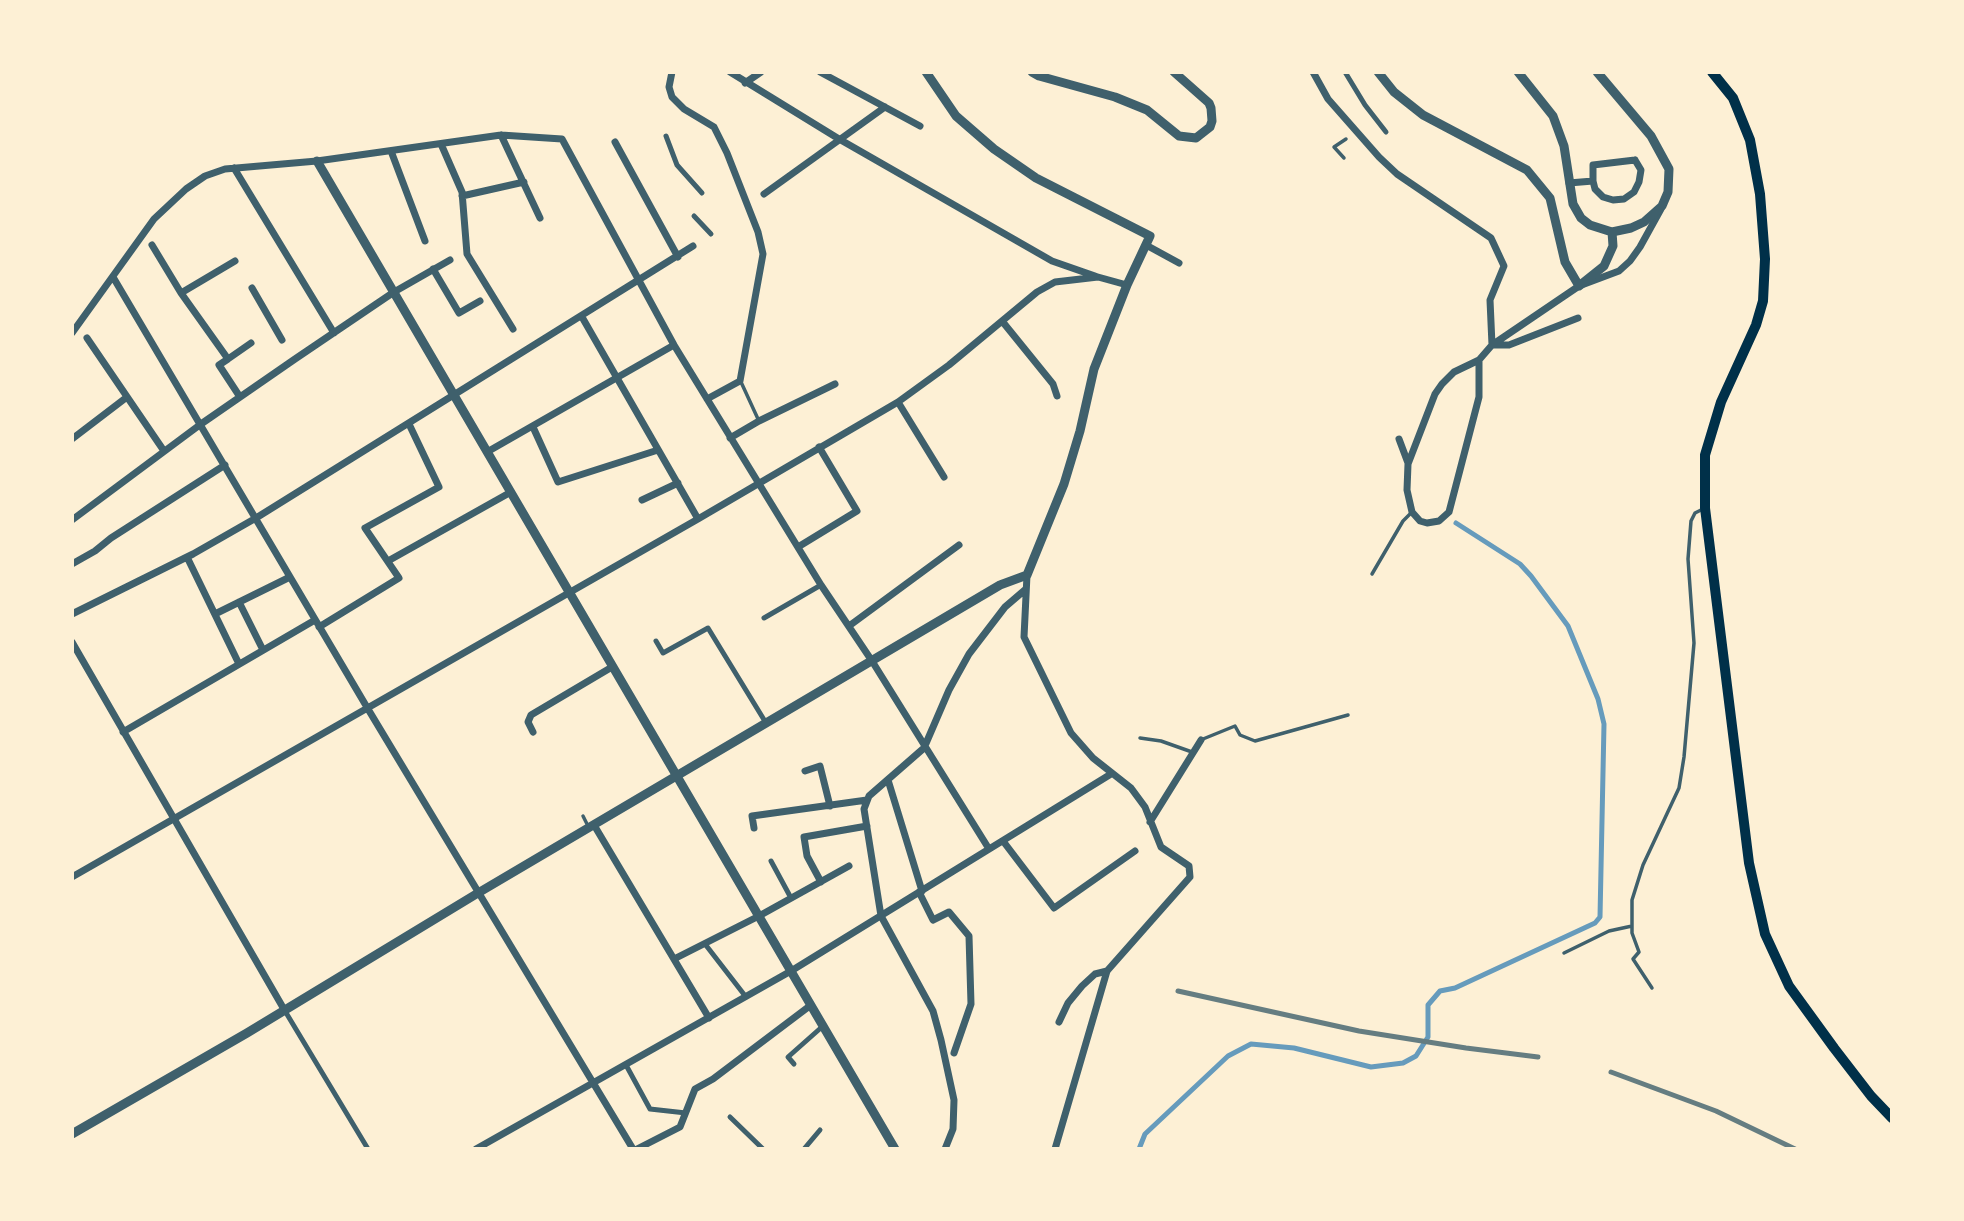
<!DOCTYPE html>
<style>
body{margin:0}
#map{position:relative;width:1964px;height:1221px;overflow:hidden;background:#fdf0d5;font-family:"PT Sans",sans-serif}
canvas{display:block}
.frame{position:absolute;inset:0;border:74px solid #fdf0d5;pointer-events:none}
</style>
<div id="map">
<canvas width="1964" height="1221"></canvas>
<div class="frame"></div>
</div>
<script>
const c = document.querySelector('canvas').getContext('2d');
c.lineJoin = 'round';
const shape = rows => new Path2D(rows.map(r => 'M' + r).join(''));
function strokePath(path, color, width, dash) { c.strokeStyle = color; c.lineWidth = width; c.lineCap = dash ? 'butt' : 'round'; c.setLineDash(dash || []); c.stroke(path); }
strokePath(shape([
 [1139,1149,1145,1134,1228,1056,1251,1044,1294,1048,1371,1067,1403,1063,1416,1056,1428,1037,1428,1005,1440,991,1455,988,1595,923,1600,917,1604,724,1598,699,1568,626,1531,576,1520,564,1456,523]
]), '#669bbc', 5);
strokePath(shape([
 [1344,158,1334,147,1346,139],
 [741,382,758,419],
 [1372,574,1403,521,1412,512],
 [1140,738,1161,741,1192,752],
 [1203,739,1235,726,1240,735,1255,741,1348,715],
 [583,816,588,826],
 [1564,953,1609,931,1632,926],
 [1652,988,1633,959,1639,952,1632,933,1632,900,1643,865,1679,788,1684,757,1694,643,1688,559,1691,521,1695,513,1703,509]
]), '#3f606c', 3.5);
strokePath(shape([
 [1345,72,1365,105,1386,132],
 [666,136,677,165,702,193],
 [694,216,711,234],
 [764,618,821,585],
 [656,641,663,653,708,628,766,723],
 [771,861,791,898],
 [705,944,746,997],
 [285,1011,368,1149],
 [794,1064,788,1057,823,1026],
 [626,1065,650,1109,686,1113],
 [730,1117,763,1149],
 [804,1149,820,1130]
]), '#3f606c', 5);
strokePath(shape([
 [672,72,669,87,672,97,684,109,714,127,727,153,758,232,763,254,740,381,707,399],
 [730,72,839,139,1052,261,1095,276],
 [820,72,920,126],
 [1313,72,1328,99,1379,157,1397,174,1491,238,1504,266,1490,300,1492,345],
 [745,83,761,72],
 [501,135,540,218],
 [615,142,678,257],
 [441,144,462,192,467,254,513,329],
 [391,151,425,241],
 [1635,160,1641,170,1639,182,1634,192,1624,199,1613,200,1603,197,1595,189,1593,181,1593,165,1635,160],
 [234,168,334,333],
 [1569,183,1593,181],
 [764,194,885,107],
 [462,196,524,182],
 [152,245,181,293,228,359,219,365,240,397],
 [1146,245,1179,263],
 [433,269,459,313,480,301],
 [113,277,368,709,633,1149],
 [252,288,282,340],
 [181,293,235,261],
 [582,317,698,519],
 [1002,321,1053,384,1057,396],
 [72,333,154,219,186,189,205,176,225,169,317,161,501,135,562,139,674,345,821,585,872,661,989,849],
 [87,338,164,451],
 [1492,345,1509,345,1578,318],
 [228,359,251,343],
 [1479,360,1454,372,1442,384,1435,394,1408,464,1407,490,1412,512,1420,521,1427,523,1439,521,1449,512,1479,397,1479,360,1492,345,1579,286,1619,271,1630,261,1640,247,1661,209],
 [898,402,944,477],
 [533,427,558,482,658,450],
 [730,438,759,421,835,384],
 [72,439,127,397],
 [1399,439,1408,463],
 [487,452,674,345],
 [642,500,678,483],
 [72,520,201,424,295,359,394,292,450,260],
 [798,547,857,511,819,447],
 [187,557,239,664],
 [388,561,511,492],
 [72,564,95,551,111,538,225,465],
 [1027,575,1024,637,1071,733,1093,758,1131,788,1145,807,1161,847,1189,866,1190,877,1107,971,1055,1149],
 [239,602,263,650],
 [72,614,193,554,256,518,693,246],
 [215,614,290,577],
 [849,626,959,545],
 [319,627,399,578,365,528,439,487,409,424],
 [72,642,285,1011],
 [123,732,315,620],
 [533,732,528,722,531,715,612,667],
 [805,771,820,766,830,806],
 [888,780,922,891],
 [1150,822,1201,740],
 [594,825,709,1018],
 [754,828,752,816,867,800],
 [1003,841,1054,908,1135,851],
 [72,877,698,519,898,402,949,365,1037,292,1055,282,1098,277,1127,285],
 [821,882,807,856,804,837,867,826],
 [919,892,933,920,949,912,969,936,971,1004,954,1053],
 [674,959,759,916,849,866],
 [1059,1022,1068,1003,1082,986,1095,974,1107,971],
 [476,1149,791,971,1111,774],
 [637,1149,680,1127,695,1089,713,1079,811,1005],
 [945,1149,953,1129,954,1100,941,1040,933,1011,881,916,864,809,869,796,924,748,949,690,969,654,1005,607,1026,589]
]), '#3f606c', 7);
strokePath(shape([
 [1032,72,1039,76,1115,97,1147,110,1179,136,1196,138,1210,127,1212,121,1211,108,1209,103,1174,72],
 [1378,72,1394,92,1423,115,1527,170,1550,198,1565,262,1579,286,1604,266,1613,246,1612,232],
 [1518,72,1553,116,1564,146,1573,204,1581,218,1590,225,1612,232,1631,228,1644,222,1662,206,1668,192,1669,169,1651,136,1597,72],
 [317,161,895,1149],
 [72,1134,247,1033,478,893,1000,585,1027,575,1064,484,1080,431,1094,369,1127,285,1150,236,1036,178,994,149,956,116,926,72]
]), '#3f606c', 9);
strokePath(shape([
 [1712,72,1733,98,1750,140,1760,194,1765,259,1763,301,1756,325,1721,402,1705,455,1705,508,1749,863,1765,934,1789,986,1834,1048,1871,1096,1892,1118]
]), '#003049', 10);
strokePath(shape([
 [1178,991,1359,1031,1466,1048,1538,1057],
 [1611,1072,1716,1111,1795,1149]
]), '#657d81', 5);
</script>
